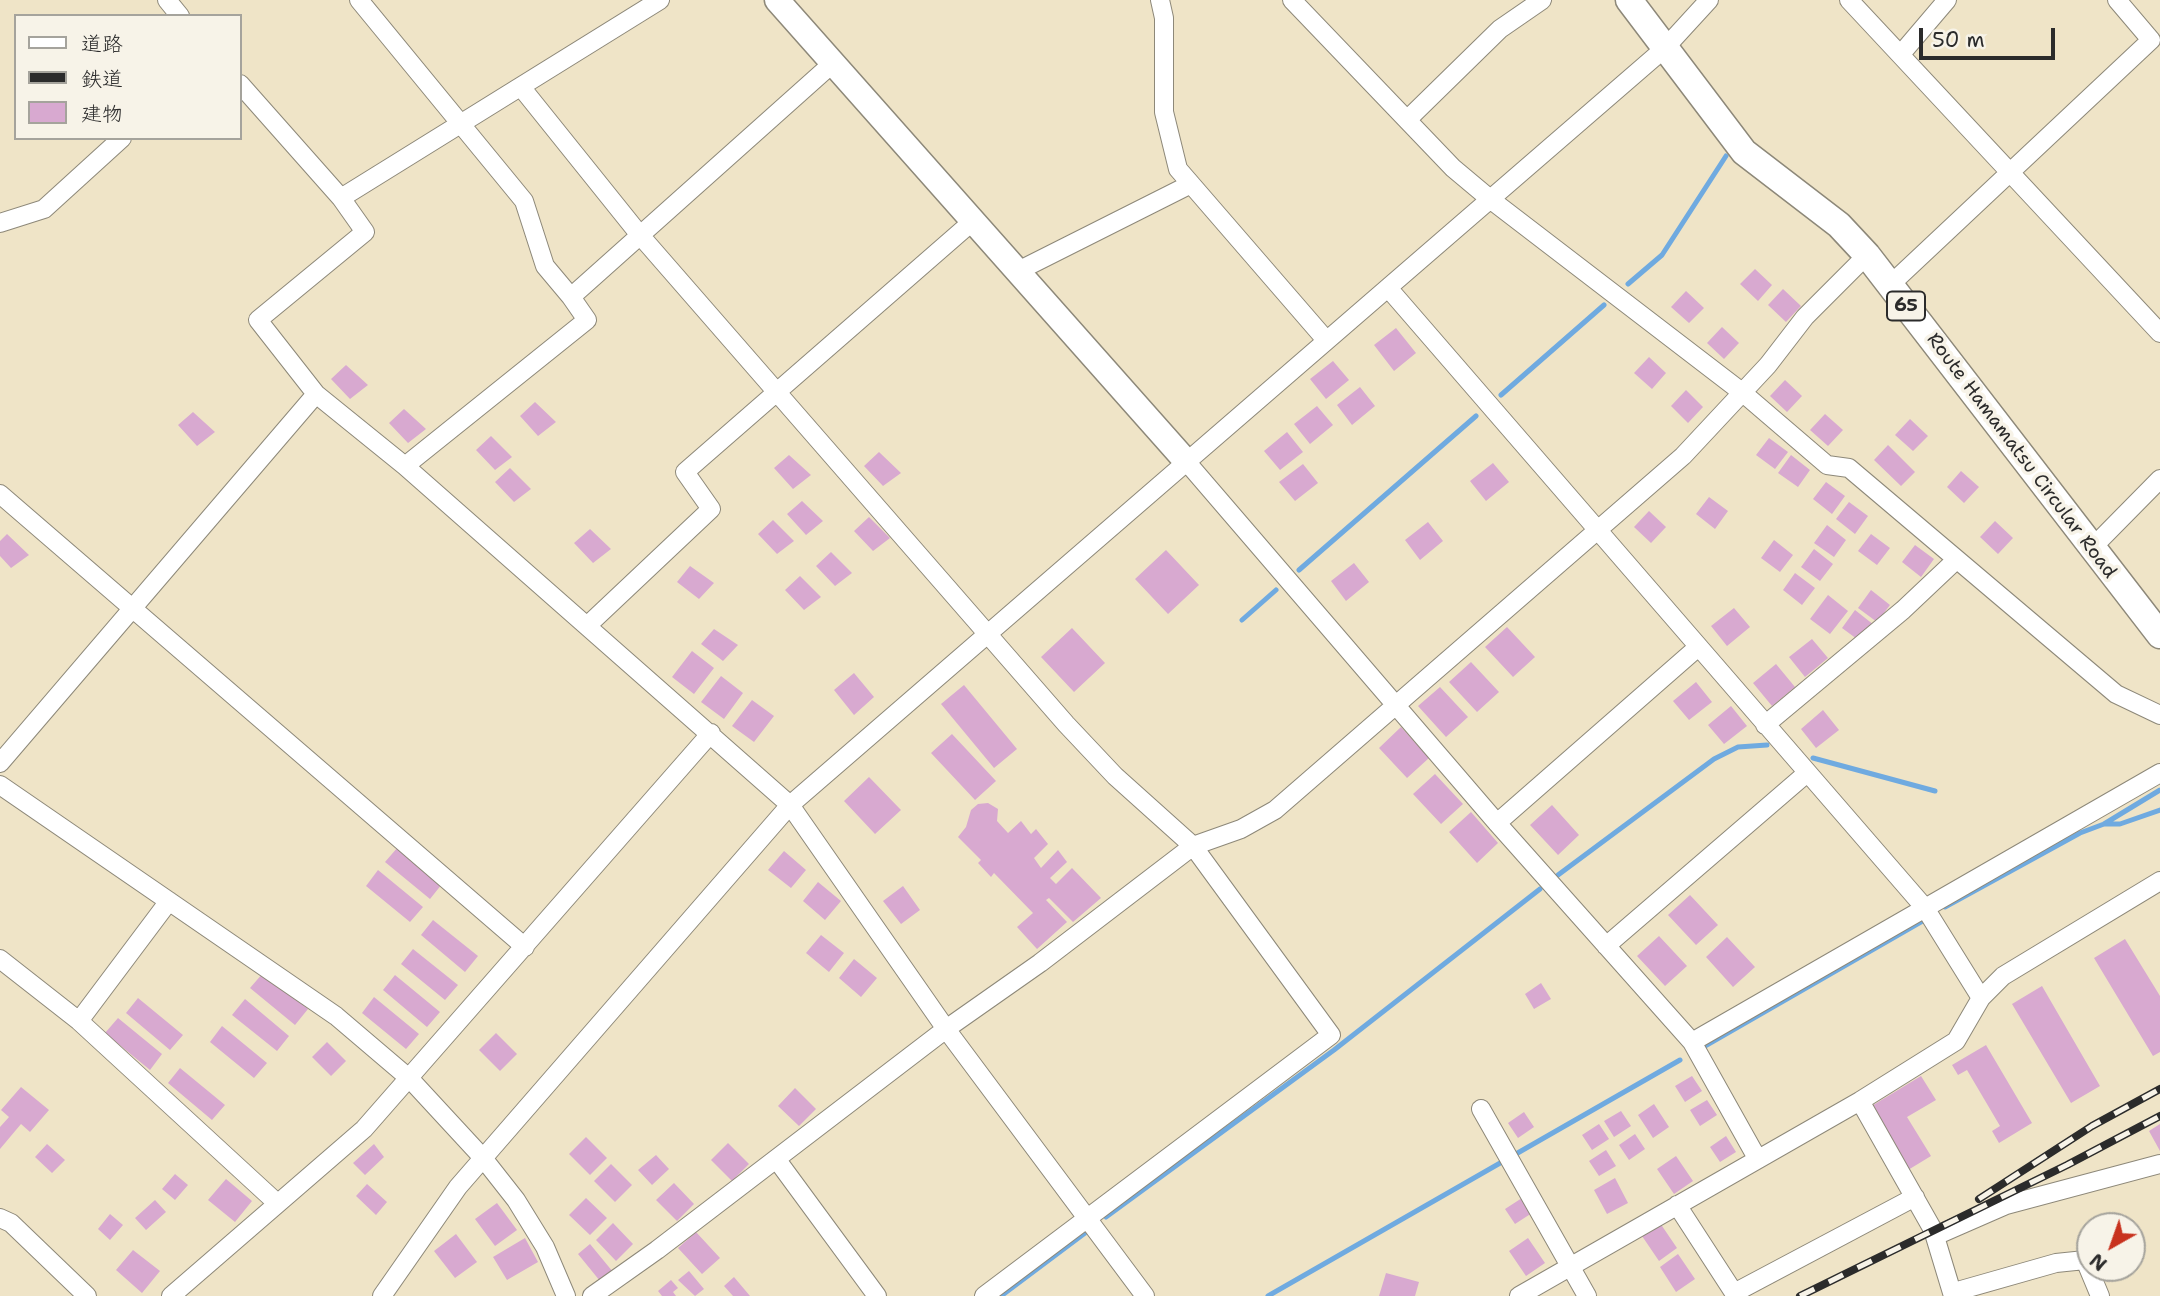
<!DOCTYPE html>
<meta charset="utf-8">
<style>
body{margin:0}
#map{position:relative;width:2160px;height:1296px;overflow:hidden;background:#efe4c7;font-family:"Shantell Sans","Klee One",sans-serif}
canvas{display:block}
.legend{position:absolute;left:14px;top:14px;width:228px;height:126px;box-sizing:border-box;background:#f7f3e8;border:2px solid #a5a39c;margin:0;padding:9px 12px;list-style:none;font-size:21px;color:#2b2b2b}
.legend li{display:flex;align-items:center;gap:14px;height:35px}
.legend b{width:35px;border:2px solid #a5a39c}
.north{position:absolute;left:2076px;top:1212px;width:70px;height:70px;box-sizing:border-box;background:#f7f3e8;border:2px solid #a5a39c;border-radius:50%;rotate:220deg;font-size:19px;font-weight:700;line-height:28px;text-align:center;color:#2b2b2b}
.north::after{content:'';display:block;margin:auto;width:24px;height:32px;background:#c8321e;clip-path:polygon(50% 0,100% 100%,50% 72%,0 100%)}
.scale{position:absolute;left:1919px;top:28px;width:136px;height:32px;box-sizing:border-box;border:4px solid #2b2b2b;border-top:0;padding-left:9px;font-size:21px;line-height:24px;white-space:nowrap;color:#2b2b2b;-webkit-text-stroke:5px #f7f3e8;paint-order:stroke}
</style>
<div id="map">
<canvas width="2160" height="1296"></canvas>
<ul class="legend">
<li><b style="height:9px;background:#fff"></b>道路</li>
<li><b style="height:9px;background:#2b2b2b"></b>鉄道</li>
<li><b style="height:19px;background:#d8a9d0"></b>建物</li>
</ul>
<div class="north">N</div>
<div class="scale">50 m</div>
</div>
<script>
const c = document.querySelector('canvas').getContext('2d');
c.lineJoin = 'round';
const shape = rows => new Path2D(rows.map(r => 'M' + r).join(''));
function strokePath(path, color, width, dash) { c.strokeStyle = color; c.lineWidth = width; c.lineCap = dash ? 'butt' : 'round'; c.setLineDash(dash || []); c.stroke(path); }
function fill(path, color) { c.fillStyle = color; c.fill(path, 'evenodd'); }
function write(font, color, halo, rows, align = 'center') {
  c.font = font + ' "Shantell Sans",sans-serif'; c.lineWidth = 7; c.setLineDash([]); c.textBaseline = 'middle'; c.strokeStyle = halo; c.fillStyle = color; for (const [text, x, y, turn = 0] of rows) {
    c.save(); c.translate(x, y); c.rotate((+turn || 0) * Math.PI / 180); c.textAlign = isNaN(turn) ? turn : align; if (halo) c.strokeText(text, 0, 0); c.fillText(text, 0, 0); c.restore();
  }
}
strokePath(shape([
 [1628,284,1662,255,1726,156],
 [1501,395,1604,305],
 [1299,570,1476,416],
 [1242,620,1276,590],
 [1813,758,1935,791],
 [2104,824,2160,790],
 [1558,875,1714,759,1738,747,1767,745],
 [1945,907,2080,833,2104,824,2120,824,2160,810],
 [1705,1046,1926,919],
 [1106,1217,1334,1050,1540,889],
 [1001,1296,1085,1233],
 [1268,1296,1680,1060]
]), '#6faae0', 5);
fill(shape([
 [1755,269,1772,285,1758,301,1740,284],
 [1783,289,1801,306,1786,322,1768,305],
 [1686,291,1704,308,1689,323,1671,307],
 [1722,327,1739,343,1724,359,1707,343],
 [1396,328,1416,353,1394,371,1374,345],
 [1649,357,1666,373,1652,389,1634,373],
 [1333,361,1349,380,1326,399,1310,379],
 [346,365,368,385,350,399,331,379],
 [1785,380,1802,396,1787,412,1770,396],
 [1360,387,1375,406,1352,425,1337,405],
 [1686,390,1703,407,1688,423,1671,406],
 [535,402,556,422,538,436,520,416],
 [1317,406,1333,425,1310,444,1294,424],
 [404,409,426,429,408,443,389,423],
 [193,412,215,432,197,446,178,425],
 [1825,414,1843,430,1828,446,1810,430],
 [1910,419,1928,436,1913,451,1895,435],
 [1287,432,1303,452,1280,470,1264,451],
 [491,436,512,457,495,470,476,450],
 [1769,438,1788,452,1775,469,1756,455],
 [1888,445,1915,472,1901,486,1874,460],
 [879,452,901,473,883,486,864,466],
 [789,455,811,475,793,489,774,468],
 [1791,455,1810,470,1798,487,1778,473],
 [1493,463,1509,482,1486,501,1470,481],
 [1303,464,1318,483,1295,501,1279,482],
 [510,468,531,489,514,502,495,482],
 [1961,471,1979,487,1964,503,1947,487],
 [1826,482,1845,496,1832,514,1813,499],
 [1709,497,1728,511,1715,529,1696,514],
 [802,501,823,521,806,535,787,514],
 [1849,502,1868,516,1855,534,1836,519],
 [1649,511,1666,527,1651,543,1634,527],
 [869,517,890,538,873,551,854,531],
 [773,520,794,541,777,554,758,534],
 [1995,521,2013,538,1998,554,1980,537],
 [1428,522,1443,541,1420,560,1405,540],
 [1827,525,1846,540,1834,557,1814,543],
 [590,529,611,549,593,563,574,543],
 [7,534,29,555,11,568,0,556,0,541],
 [1871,534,1890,548,1877,565,1858,551],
 [1774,540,1793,555,1780,572,1761,558],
 [1915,545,1934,559,1921,577,1902,562],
 [1814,549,1833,564,1820,581,1801,567],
 [1166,550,1199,585,1168,614,1135,579],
 [831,552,852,573,835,586,816,566],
 [1354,563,1369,582,1346,601,1331,581],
 [690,566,714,583,699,599,677,582],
 [1795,573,1815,588,1802,605,1783,590],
 [800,576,821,597,804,610,785,590],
 [1871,590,1890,605,1877,622,1858,608],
 [1828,595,1848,611,1830,634,1810,619],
 [1734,608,1750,627,1727,646,1711,626],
 [1855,610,1874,625,1861,642,1842,628],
 [1507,627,1535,657,1513,677,1485,647],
 [1072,628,1105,663,1074,692,1041,657],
 [714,629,738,645,723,661,701,644],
 [1812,639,1828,658,1805,677,1789,657],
 [692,651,714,668,694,694,672,677],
 [1471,662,1499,692,1477,712,1449,682],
 [1776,664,1795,687,1772,706,1753,683],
 [854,673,874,697,854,715,834,690],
 [721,676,743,693,724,719,701,702],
 [1696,682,1712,702,1689,720,1673,701],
 [964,685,1017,749,994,768,941,704],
 [1440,687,1468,717,1446,737,1418,706],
 [752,700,774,716,754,742,732,726],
 [1731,706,1747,726,1724,744,1708,725],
 [1823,710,1839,730,1816,748,1801,729],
 [1401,727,1429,758,1407,778,1379,748],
 [952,734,996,781,975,800,931,753],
 [1435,774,1463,804,1441,824,1413,794],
 [869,777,901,810,875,834,844,801],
 [988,803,998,809,997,821,1008,833,1021,821,1031,834,1036,829,1048,844,1034,858,1041,868,1058,850,1067,862,1050,878,1056,884,1072,868,1101,898,1073,922,1049,898,1046,900,1067,922,1037,949,1017,927,1033,913,994,873,991,877,978,863,981,860,958,837,966,827,971,810,978,804],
 [1552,805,1579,835,1558,855,1530,825],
 [1471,812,1498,843,1477,863,1449,832],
 [398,847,442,884,430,899,385,862],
 [784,851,806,870,791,888,768,870],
 [378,870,423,907,410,922,366,886],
 [818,882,841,901,825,920,803,901],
 [903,886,920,910,901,924,883,901],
 [1690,895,1718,925,1696,945,1668,915],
 [433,920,478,956,465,972,421,935],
 [821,935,844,953,829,972,806,953],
 [1659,936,1687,966,1665,986,1637,956],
 [1727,937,1755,967,1733,987,1706,957],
 [2125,939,2160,996,2160,1052,2153,1056,2094,958],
 [413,949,458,985,445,1000,401,964],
 [854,959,877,978,861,997,839,978],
 [263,973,308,1009,295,1025,250,988],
 [395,975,440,1012,427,1027,383,990],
 [1541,983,1551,999,1534,1009,1525,994],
 [2042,986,2100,1086,2071,1103,2012,1004],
 [374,997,419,1034,406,1049,362,1013],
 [138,998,183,1035,170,1050,126,1013],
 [245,999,289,1036,277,1051,232,1015],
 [118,1018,162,1054,150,1070,105,1033],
 [222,1026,267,1063,254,1078,210,1042],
 [496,1033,517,1054,500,1071,479,1050],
 [327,1042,346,1061,331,1076,312,1057],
 [1986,1045,2032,1123,1999,1143,1992,1131,2000,1126,1967,1070,1958,1075,1952,1065],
 [180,1068,225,1105,212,1120,168,1083],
 [1692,1076,1702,1091,1685,1102,1675,1086],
 [1921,1076,1936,1100,1907,1117,1931,1156,1908,1170,1870,1107],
 [21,1087,49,1110,30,1132,21,1124,0,1149,0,1127,9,1117,1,1110],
 [795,1088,816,1109,799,1126,778,1106],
 [1707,1100,1717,1115,1700,1126,1690,1110],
 [1654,1104,1669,1127,1653,1138,1638,1115],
 [1621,1111,1631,1126,1614,1137,1604,1121],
 [1524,1112,1534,1127,1518,1138,1508,1123],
 [1599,1124,1609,1139,1592,1150,1582,1135],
 [2160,1124,2160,1151,2149,1131],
 [1635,1134,1645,1149,1629,1160,1619,1145],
 [1726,1136,1736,1152,1720,1162,1710,1147],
 [586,1137,607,1158,590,1175,569,1154],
 [728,1143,749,1164,732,1181,711,1160],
 [47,1144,65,1160,52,1173,35,1157],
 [374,1144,384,1157,365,1175,353,1163],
 [1606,1150,1616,1166,1599,1176,1589,1161],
 [656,1155,669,1169,652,1185,638,1170],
 [1676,1156,1693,1181,1674,1194,1657,1169],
 [611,1164,632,1185,615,1202,594,1181],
 [175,1174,188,1185,175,1200,162,1189],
 [1615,1178,1628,1203,1607,1214,1594,1190],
 [226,1179,252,1201,235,1222,208,1200],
 [674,1183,694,1204,677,1221,656,1200],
 [367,1184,387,1202,376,1215,356,1196],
 [586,1198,607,1218,590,1235,569,1215],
 [1522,1198,1532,1213,1515,1224,1505,1209],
 [155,1200,166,1212,146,1230,135,1218],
 [497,1203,517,1230,495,1246,475,1219],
 [110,1214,123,1225,110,1240,98,1229],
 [613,1223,633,1244,616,1261,596,1240],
 [1660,1223,1677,1248,1659,1261,1642,1236],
 [696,1232,720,1258,702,1274,678,1248],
 [456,1234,477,1262,455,1278,434,1251],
 [525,1238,538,1262,507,1280,493,1257],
 [1528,1238,1545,1263,1526,1276,1509,1251],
 [590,1244,613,1272,600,1281,578,1254],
 [133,1250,160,1271,142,1293,116,1270],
 [1678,1254,1695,1279,1676,1292,1660,1267],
 [689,1271,704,1289,695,1296,678,1280],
 [1386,1273,1419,1282,1415,1296,1379,1296],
 [734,1277,750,1296,733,1296,724,1286],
 [671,1280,678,1288,673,1292,676,1296,662,1296,658,1291]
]), '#d8a9d0');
const street = shape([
 [167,0,180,16],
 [359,0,524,201,545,266,571,297],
 [1160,0,1164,18,1164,112,1178,169,1326,340],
 [1292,0,1453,168,1490,199,1743,393,1827,465,1849,468,2116,694,2160,715],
 [1849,0,2160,333],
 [1901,54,1947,0],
 [521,87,639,234,1066,724,1115,776,1193,846,1331,1035,984,1296],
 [1409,118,1500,29,1542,0],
 [341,198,660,0],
 [0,223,44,209,122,138],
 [1018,271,1189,185],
 [1890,285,2151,40,2117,0],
 [1389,289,1925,908,1981,998],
 [316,394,405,466,790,805,946,1029,1145,1296],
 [1185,460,1497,823,1692,1042,1757,1158],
 [405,466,587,320,571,297,833,63],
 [0,494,525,947],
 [2091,549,2160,479],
 [588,625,711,509,685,472,973,221],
 [1765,725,1903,610,1956,560],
 [0,763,316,394,258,320,365,232,341,198,240,84],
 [0,785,336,1016,410,1079,483,1158,516,1200,545,1247,566,1296],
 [1497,823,1697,648],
 [1606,946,1807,773],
 [0,959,79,1021,277,1203],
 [79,1021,169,901],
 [1692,1042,2160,773],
 [1860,1101,1933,1230,1953,1296],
 [1481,1109,1587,1296],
 [777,1160,877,1296],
 [1677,1205,1736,1296],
 [0,1218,11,1223,87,1296],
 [1935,1236,2006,1205,2160,1164],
 [1954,1292,2056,1263,2085,1260,2100,1296],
 [1734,1293,1915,1197],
 [171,1296,364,1129,711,733],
 [382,1296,458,1187,790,805,1665,48,1709,0],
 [592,1296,657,1250,946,1029,1040,963,1193,846,1241,829,1275,810,1683,456,1768,365,1805,317,1867,255],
 [1519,1296,1860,1101,1956,1041,1981,998,2003,976,2160,881]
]);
const secondary = shape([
 [777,0,1185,460]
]);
const primary = shape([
 [1629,0,1744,152,1839,225,1867,255,2160,635]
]);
strokePath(street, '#8d8879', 20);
strokePath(secondary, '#8d8879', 27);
strokePath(primary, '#8d8879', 29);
strokePath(street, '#fff', 18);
strokePath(secondary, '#fff', 24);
strokePath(primary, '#fff', 26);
const rail = shape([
 [1979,1199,2092,1126,2160,1089],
 [1800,1296,2067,1165,2160,1116]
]);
strokePath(rail, '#2b2b2b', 8);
strokePath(rail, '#f7f3e8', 5, [16]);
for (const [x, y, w] of [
 [1906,306,38]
]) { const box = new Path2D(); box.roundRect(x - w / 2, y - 14.5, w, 29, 5); c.fillStyle = '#f7f3e8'; c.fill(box); strokePath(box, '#2b2b2b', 2); }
write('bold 18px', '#2b2b2b', null, [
 ["65",1906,306]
]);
write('19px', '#2b2b2b', '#f7f3e8', [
 ["Route Hamamatsu Circular Road",2021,456,53]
]);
</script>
